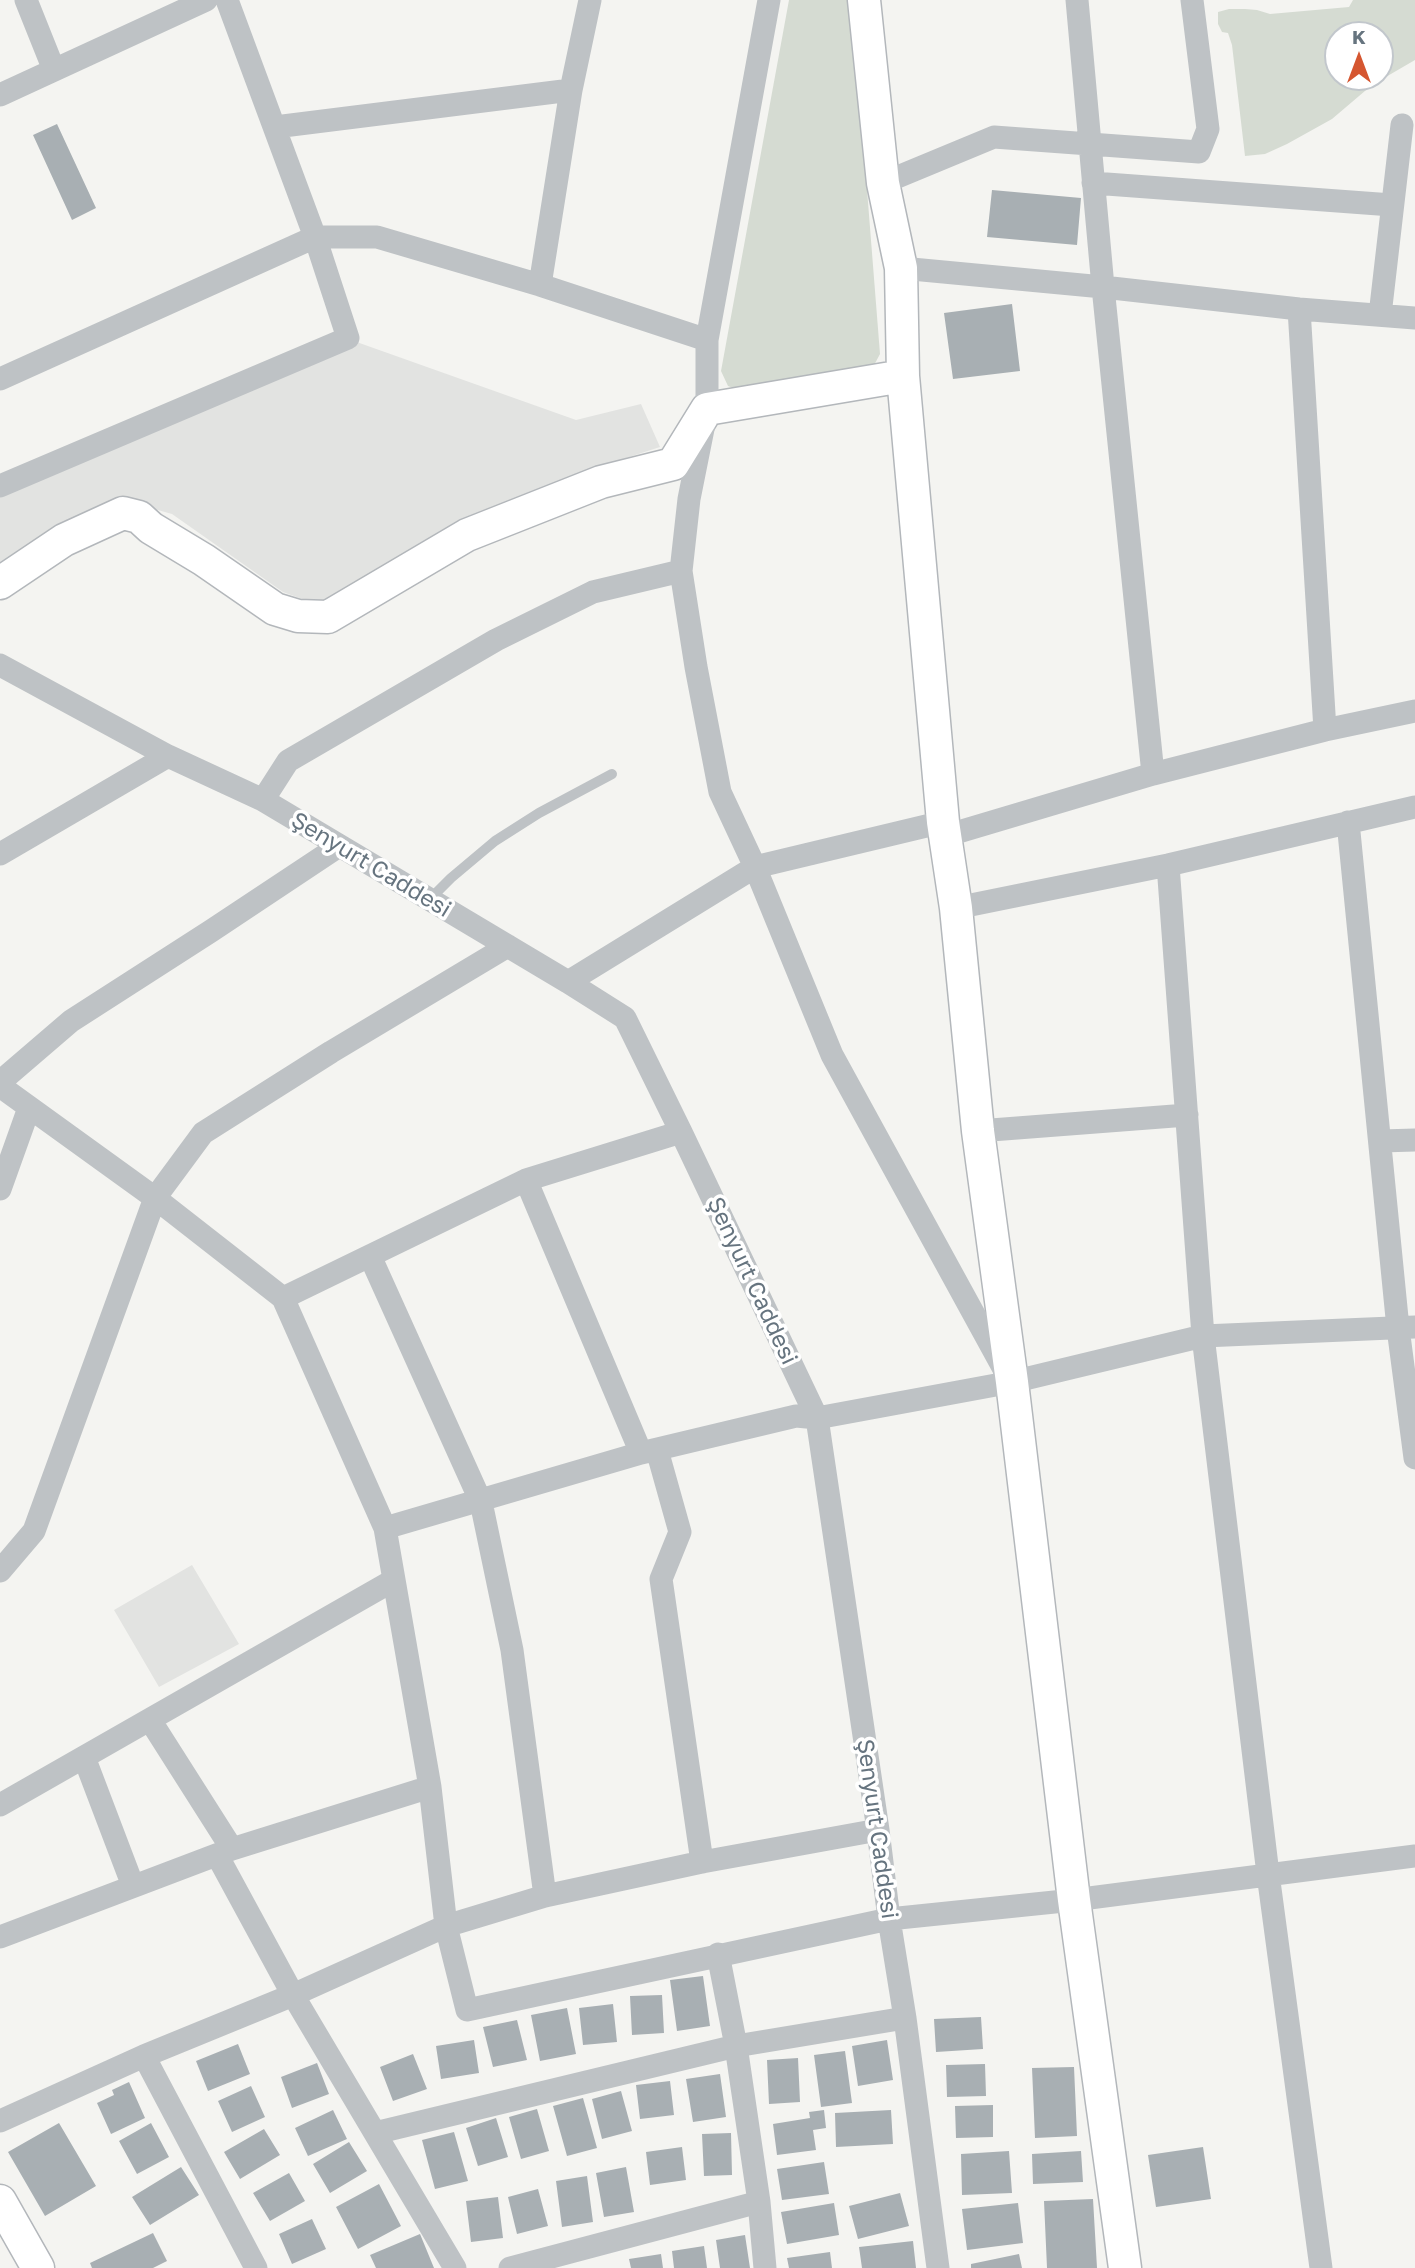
<!DOCTYPE html>
<meta charset="utf-8">
<style>
body{margin:0}
#map{position:relative;width:1415px;height:2268px;overflow:hidden;background:#f4f4f1;font-family:"Golos Text",sans-serif}
canvas{display:block}
.north{position:absolute;left:1324px;top:21px;width:70px;height:70px;box-sizing:border-box;background:#fff;border:2px solid #c2c7cc;border-radius:50%;rotate:0deg;font-size:19px;font-weight:700;line-height:28px;text-align:center;color:#66747f}
.north::after{content:'';display:block;margin:auto;width:24px;height:32px;background:#d55630;clip-path:polygon(50% 0,100% 100%,50% 72%,0 100%)}
</style>
<div id="map">
<canvas width="1415" height="2268"></canvas>
<div class="north">K</div>
</div>
<script>
const c = document.querySelector('canvas').getContext('2d');
c.lineJoin = 'round';
function fill(path, color) { c.fillStyle = color; c.fill(path, 'evenodd'); }
const shape = rows => new Path2D(rows.map(r => 'M' + r).join(''));
function strokePath(path, color, width, dash) { c.strokeStyle = color; c.lineWidth = width; c.lineCap = dash ? 'butt' : 'round'; c.setLineDash(dash || []); c.stroke(path); }
function write(font, color, halo, rows, align = 'center') {
  c.font = font + ' "Golos Text",sans-serif'; c.lineWidth = 7; c.setLineDash([]); c.textBaseline = 'middle'; c.strokeStyle = halo; c.fillStyle = color; for (const [text, x, y, turn = 0] of rows) {
    c.save(); c.translate(x, y); c.rotate((+turn || 0) * Math.PI / 180); c.textAlign = isNaN(turn) ? turn : align; if (halo) c.strokeText(text, 0, 0); c.fillText(text, 0, 0); c.restore();
  }
}
fill(shape([
 [351,340,576,420,641,404,660,447,586,471,421,550,328,601,305,600,283,592,172,514,133,503,0,569,0,491],
 [192,1565,239,1644,159,1687,114,1610]
]), '#e2e3e1');
fill(shape([
 [789,0,852,0,880,354,872,369,738,390,728,386,721,371],
 [1353,0,1415,0,1415,60,1372,85,1332,119,1287,144,1265,154,1245,156,1232,45,1228,33,1222,32,1218,24,1218,12,1229,9,1245,9,1257,10,1270,14,1349,7],
 [1380,35,1380,77,1338,77,1338,35]
]), '#d5dbd2');
fill(shape([
 [57,124,96,208,72,220,33,135],
 [992,190,1081,198,1077,245,987,237],
 [1012,304,1020,371,953,379,944,313],
 [703,1976,710,2026,677,2031,670,1980],
 [662,1995,664,2033,632,2035,630,1996],
 [613,2004,617,2042,583,2045,579,2008],
 [567,2008,576,2054,540,2061,531,2015],
 [981,2017,983,2049,936,2052,934,2019],
 [517,2020,527,2060,493,2067,483,2027],
 [474,2040,479,2073,441,2079,436,2046],
 [887,2040,893,2080,858,2086,852,2046],
 [238,2044,250,2074,208,2091,196,2061],
 [845,2051,852,2103,821,2107,814,2055],
 [413,2054,427,2089,393,2101,380,2067],
 [798,2058,800,2102,769,2104,767,2060],
 [317,2063,329,2094,292,2108,281,2077],
 [985,2064,986,2096,947,2097,946,2065],
 [1074,2067,1077,2136,1035,2138,1032,2068],
 [720,2074,726,2117,693,2122,686,2079],
 [670,2081,674,2115,640,2119,636,2085],
 [129,2082,145,2118,111,2134,97,2103,114,2095,112,2090],
 [251,2086,265,2117,232,2132,218,2101],
 [621,2091,632,2131,602,2139,592,2099],
 [583,2098,597,2148,567,2156,553,2106],
 [993,2105,993,2137,956,2138,955,2106],
 [537,2109,549,2151,521,2159,509,2117],
 [333,2110,347,2139,308,2156,295,2128],
 [824,2110,826,2128,813,2130,816,2150,777,2155,773,2124,810,2118,809,2112],
 [891,2110,893,2144,836,2147,835,2113],
 [496,2118,508,2157,478,2166,466,2128],
 [59,2123,96,2186,45,2216,8,2152],
 [151,2123,169,2157,137,2174,119,2141],
 [264,2129,280,2155,240,2179,224,2152],
 [454,2132,468,2181,435,2189,422,2140],
 [731,2133,732,2175,704,2176,702,2134],
 [349,2142,367,2171,330,2193,313,2164],
 [682,2147,686,2180,650,2185,646,2152],
 [1203,2147,1211,2199,1156,2207,1148,2155],
 [1009,2151,1012,2193,962,2195,961,2154],
 [1081,2151,1083,2182,1033,2184,1032,2154],
 [824,2162,829,2194,782,2200,777,2169],
 [181,2167,199,2195,150,2225,132,2197],
 [626,2167,634,2212,604,2217,596,2173],
 [289,2173,305,2201,270,2221,253,2193],
 [587,2176,593,2222,562,2227,556,2181],
 [379,2184,401,2226,358,2249,336,2207],
 [538,2189,548,2226,517,2234,508,2197],
 [900,2193,909,2226,858,2239,849,2206],
 [498,2197,503,2238,471,2242,466,2201],
 [1093,2199,1097,2268,1047,2268,1044,2201],
 [834,2203,839,2235,787,2244,781,2212],
 [1018,2203,1023,2243,967,2250,962,2209],
 [312,2219,326,2249,292,2264,279,2234],
 [153,2233,167,2261,153,2268,92,2268,90,2263],
 [420,2234,434,2268,376,2268,370,2255],
 [745,2235,750,2268,720,2268,716,2240],
 [913,2241,916,2268,862,2268,859,2247],
 [704,2246,707,2268,674,2268,672,2251],
 [830,2252,832,2268,789,2268,787,2258],
 [661,2254,663,2268,631,2268,629,2259],
 [1019,2254,1022,2268,971,2268,971,2264]
]), '#a8afb3');
const secondary = shape([
 [864,0,883,183,901,268,903,376,943,822,956,908,978,1131,1012,1382,1074,1900,1125,2268],
 [0,583,64,540,123,513,139,517,151,528,204,560,275,609,298,616,328,617,467,535,601,482,673,464,707,409,903,376],
 [0,2201,38,2268]
]);
strokePath(secondary, '#b3b7bb', 35);
strokePath(shape([
 [429,900,451,878,495,841,539,813,612,774]
]), '#bec2c5', 10);
strokePath(shape([
 [26,0,54,70],
 [769,0,707,340,707,409,689,499,681,571,696,667,720,792,755,867,832,1055,1005,1371],
 [1077,0,1103,287,1153,774],
 [0,95,206,0],
 [275,127,571,90],
 [883,183,994,137,1199,152,1208,129,1192,0],
 [1093,183,1392,205],
 [901,268,1103,287,1299,309,1415,318],
 [540,285,571,90,590,0],
 [1299,309,1325,730],
 [1380,315,1402,125],
 [0,379,315,237,377,237,540,285,707,340],
 [0,486,348,338,315,237,227,0],
 [0,665,168,756,263,800,568,982,625,1018,681,1132,817,1418,878,1830,889,1919,905,2018,938,2268],
 [263,800,288,761,496,640,593,592,681,571],
 [1348,822,1398,1328,1415,1458],
 [945,836,1153,774,1325,730,1415,711],
 [0,854,168,756],
 [1168,865,1203,1336,1268,1874,1321,2268],
 [956,908,1168,865,1415,807],
 [568,982,755,867,943,822],
 [0,1082,71,1021,211,931,339,846],
 [0,1086,155,1198,283,1298,385,1528,430,1787,446,1926,467,2010,889,1919,1074,1900,1415,1856],
 [978,1131,1187,1115],
 [1381,1141,1415,1140],
 [526,1180,641,1453],
 [0,1189,29,1108],
 [370,1256,481,1502,512,1650,545,1896],
 [283,1298,526,1180,681,1132],
 [657,1450,680,1532,661,1579,702,1862],
 [385,1528,641,1453,796,1416,817,1418,1012,1382,1203,1336,1415,1327],
 [0,1571,34,1531,155,1198,203,1133,331,1052,508,946],
 [150,1720,232,1849],
 [84,1757,133,1886],
 [0,1805,394,1580],
 [217,1855,293,1995,455,2268],
 [0,1937,232,1849,430,1787],
 [718,1954,736,2046,759,2202,765,2268],
 [144,2056,256,2268],
 [0,2121,144,2056,293,1995,446,1926,545,1896,702,1862,878,1830],
 [375,2133,736,2046,905,2018],
 [510,2268,759,2202]
]), '#bec2c5', 23);
strokePath(secondary, '#fff', 32);
write('23px', '#66747f', '#fff', [
 ["Şenyurt Caddesi",371,865,31],
 ["Şenyurt Caddesi",752,1281,65],
 ["Şenyurt Caddesi",877,1829,82]
]);
</script>
